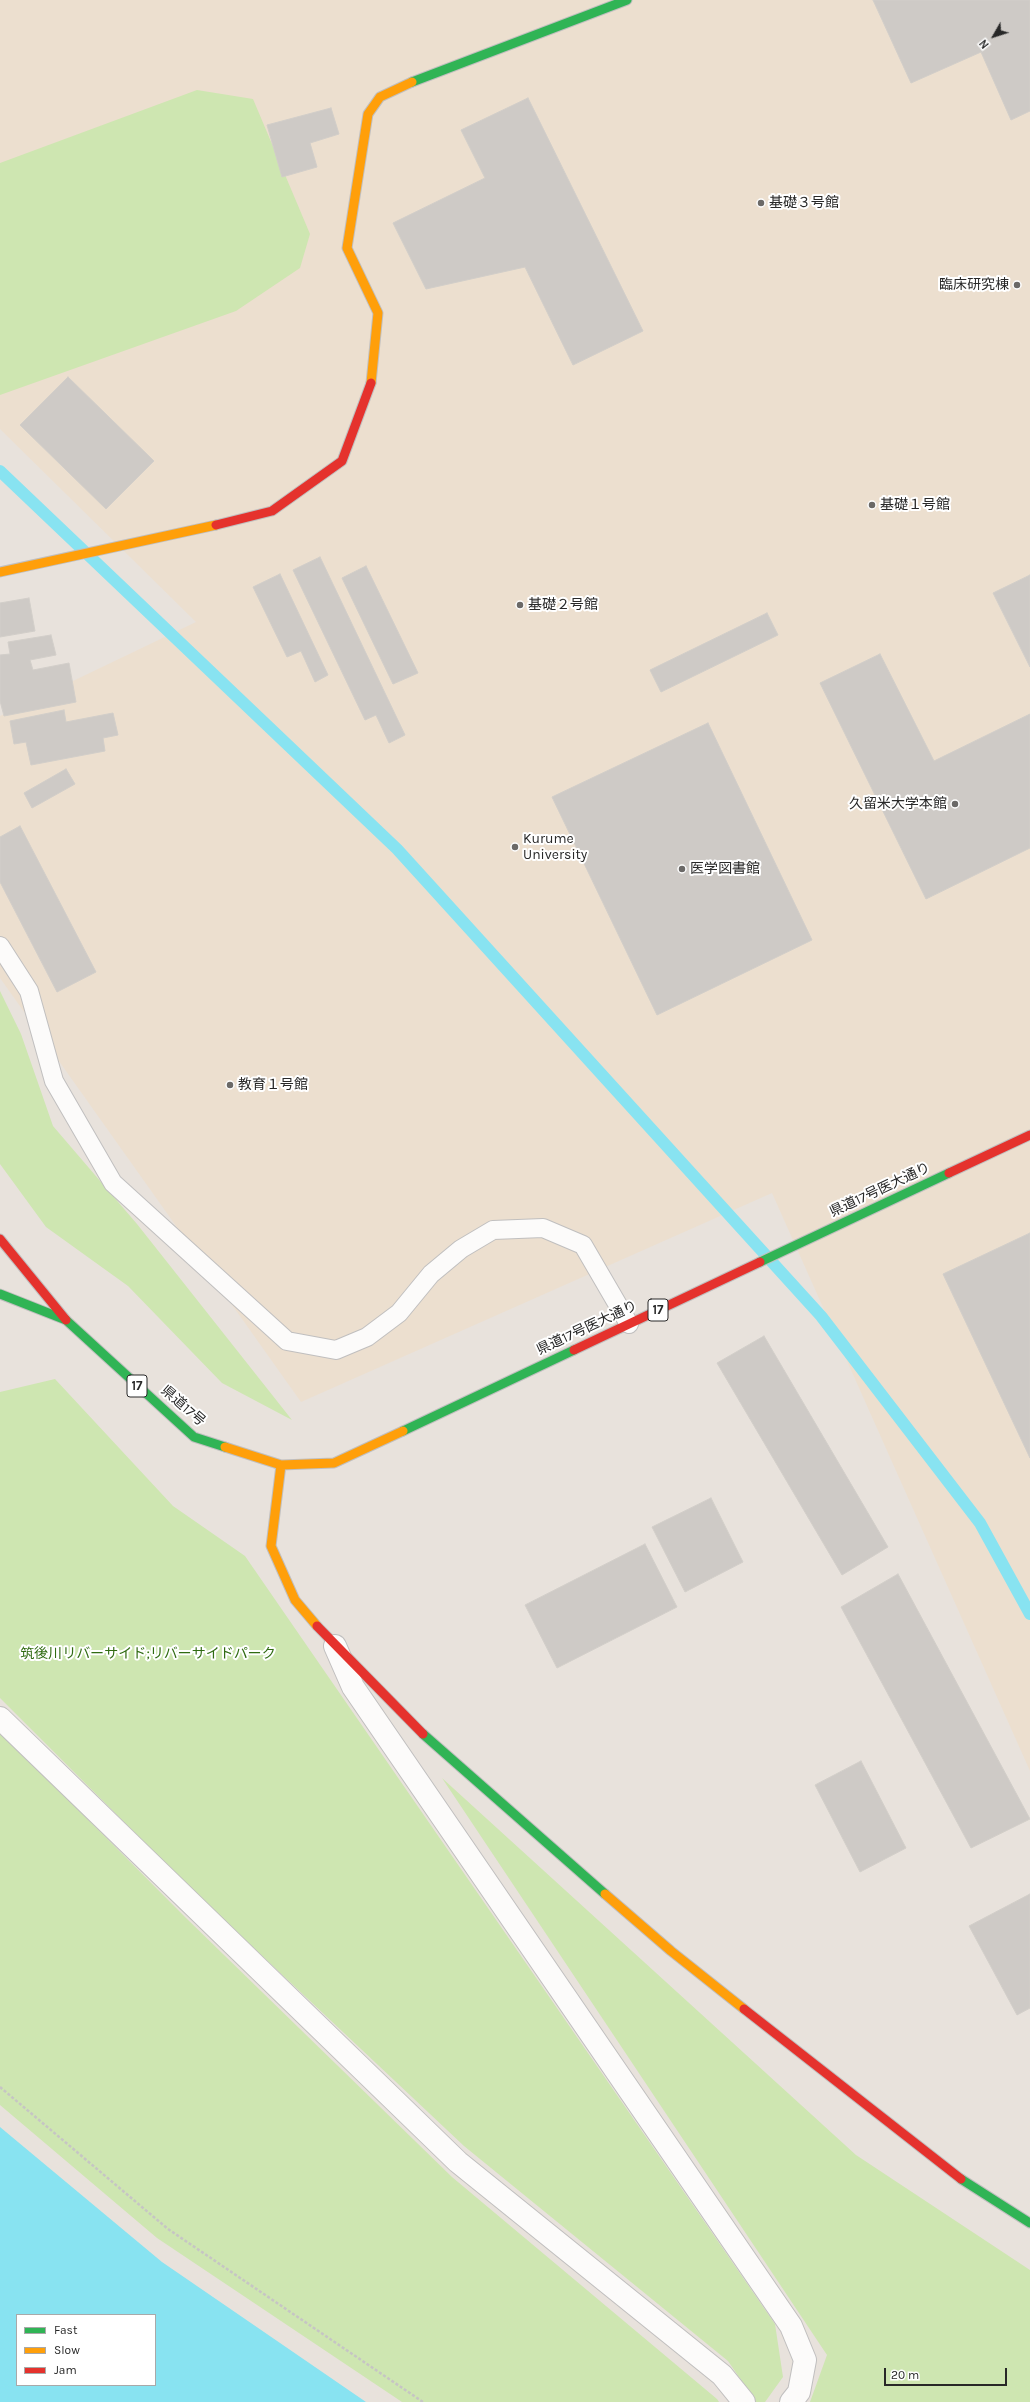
<!DOCTYPE html>
<meta charset="utf-8">
<style>
body{margin:0}
#map{position:relative;width:1030px;height:2402px;overflow:hidden;background:#e8e2dc;font-family:Karla,sans-serif}
canvas{display:block}
.legend{position:absolute;left:16px;top:2314px;width:140px;height:72px;box-sizing:border-box;background:#fff;border:1px solid #a9a9a9;margin:0;padding:5px 7px;list-style:none;font-size:12px;color:#282828}
.legend li{display:flex;align-items:center;gap:8px;height:20px}
.legend b{width:20px;border:1px solid #a9a9a9}
.north{position:absolute;left:974px;top:16px;width:40px;height:40px;-webkit-text-stroke:3px #fff;paint-order:stroke;rotate:231deg;font-size:11px;font-weight:700;line-height:16px;text-align:center;color:#282828}
.north::after{content:'';display:block;margin:auto;width:14px;height:18px;background:#282828;clip-path:polygon(50% 0,100% 100%,50% 72%,0 100%)}
.scale{position:absolute;left:884px;top:2368px;width:123px;height:18px;box-sizing:border-box;border:2px solid #282828;border-top:0;padding-left:5px;font-size:12px;line-height:14px;white-space:nowrap;color:#282828;-webkit-text-stroke:3px #fff;paint-order:stroke}
</style>
<div id="map">
<canvas width="1030" height="2402"></canvas>
<ul class="legend">
<li><b style="height:5px;background:#30b455"></b>Fast</li>
<li><b style="height:5px;background:#ff9f0a"></b>Slow</li>
<li><b style="height:5px;background:#e5322d"></b>Jam</li>
</ul>
<div class="north">N</div>
<div class="scale">20 m</div>
</div>
<script>
const c = document.querySelector('canvas').getContext('2d');
c.lineJoin = 'round';
function fill(path, color) { c.fillStyle = color; c.fill(path, 'evenodd'); }
const shape = rows => new Path2D(rows.map(r => 'M' + r).join(''));
function strokePath(path, color, width, dash) { c.strokeStyle = color; c.lineWidth = width; c.lineCap = dash ? 'butt' : 'round'; c.setLineDash(dash || []); c.stroke(path); }
function write(font, color, halo, rows, align = 'center') {
  c.font = font + ' Karla,"Noto Sans JP",sans-serif'; c.lineWidth = 4; c.setLineDash([]); c.textBaseline = 'middle'; c.strokeStyle = halo; c.fillStyle = color; for (const [text, x, y, turn = 0] of rows) {
    c.save(); c.translate(x, y); c.rotate((+turn || 0) * Math.PI / 180); c.textAlign = isNaN(turn) ? turn : align; if (halo) c.strokeText(text, 0, 0); c.fillText(text, 0, 0); c.restore();
  }
}
fill(shape([
 [0,0,1030,0,1030,1771,772,1193,301,1402,0,978,0,716,196,622,0,429]
]), '#ecdfcf');
fill(shape([
 [197,90,253,99,310,234,300,268,236,311,0,395,0,163],
 [0,991,21,1034,53,1126,137,1224,292,1420,222,1383,128,1286,46,1227,0,1164],
 [55,1379,173,1506,245,1556,775,2324,783,2377,765,2402,756,2402,728,2361,464,2146,190,1888,0,1698,0,1392],
 [0,1731,185,1917,452,2177,717,2399,719,2402,402,2402,157,2238,0,2105],
 [442,1778,856,2155,1030,2270,1030,2402,810,2402,827,2355]
]), '#cee6b1');
fill(shape([
 [0,2127,162,2262,366,2402,0,2402],
 [17,2315,155,2315,155,2385,17,2385]
]), '#88e3f1');
strokePath(shape([
 [0,471,397,849,821,1316,980,1523,1030,1614]
]), '#88e3f1', 12);
const building = shape([
 [873,0,1030,0,1030,111,1011,120,981,52,911,83,873,0],
 [528,98,643,331,573,365,525,267,426,289,393,223,485,178,461,130,528,98],
 [331,108,339,134,310,143,317,167,282,177,267,125,331,108],
 [68,377,154,461,106,509,20,425,68,377],
 [320,557,405,735,389,743,376,715,365,720,293,570,320,557],
 [366,566,418,673,393,684,342,578,366,566],
 [280,574,328,675,315,682,301,651,287,657,253,587,280,574],
 [1030,575,1030,667,993,593,1030,575],
 [29,598,35,631,0,637,0,603,29,598],
 [767,613,778,635,661,692,650,670,767,613],
 [51,635,56,655,30,660,33,670,69,663,76,702,4,716,0,701,0,655,10,654,8,642,51,635],
 [880,654,934,761,1030,714,1030,848,926,899,820,683,880,654],
 [64,710,66,722,113,713,118,735,103,738,105,751,31,765,26,742,14,744,10,721,64,710],
 [708,723,812,940,657,1015,552,797,708,723],
 [66,769,75,784,32,808,24,793,66,769],
 [20,826,96,972,57,992,0,882,0,837,20,826],
 [1030,1233,1030,1458,943,1274,1030,1233],
 [764,1336,888,1547,842,1575,717,1363,764,1336],
 [711,1498,743,1562,685,1592,652,1527,711,1498],
 [645,1544,677,1607,557,1668,525,1605,645,1544],
 [898,1574,1030,1819,971,1848,841,1607,898,1574],
 [861,1761,906,1848,860,1872,815,1785,861,1761],
 [1030,1894,1030,2008,1017,2015,969,1926,1030,1894]
]);
fill(building, '#cecac6');
strokePath(building, '#d2cec9', 1);
const lane = shape([
 [0,946,29,991,54,1081,113,1183,287,1341,336,1350,367,1337,399,1313,431,1274,461,1249,493,1230,543,1228,583,1245,629,1324]
]);
const street = shape([
 [335,1646,353,1687,791,2326,805,2360,799,2392,791,2402],
 [0,1718,458,2162,722,2375,744,2402]
]);
const fast = shape([
 [412,82,627,0],
 [760,1262,949,1173],
 [0,1294,66,1320,194,1437,225,1447],
 [403,1431,574,1350],
 [423,1734,605,1894],
 [961,2179,1030,2223]
]);
const slow = shape([
 [371,383,378,313,347,248,368,114,380,97,412,82],
 [0,572,216,525],
 [225,1447,281,1465,334,1463,403,1431],
 [281,1465,271,1546,295,1600,317,1626],
 [605,1894,671,1951,744,2009]
]);
const jam = shape([
 [216,525,272,511,342,461,371,383],
 [949,1173,1030,1135],
 [0,1239,66,1320],
 [574,1350,760,1262],
 [317,1626,423,1734],
 [744,2009,961,2179]
]);
strokePath(lane, '#c0bfbf', 20);
strokePath(street, '#c0bfbf', 24);
strokePath(fast, '#c0bfbf', 11);
strokePath(slow, '#c0bfbf', 11);
strokePath(jam, '#c0bfbf', 11);
strokePath(shape([
 [0,2087,168,2229,423,2402]
]), '#c6c5c4', 2.5, [3, 2]);
strokePath(lane, '#fcfbfa', 18);
strokePath(street, '#fcfbfa', 22);
strokePath(fast, '#30b455', 9);
strokePath(slow, '#ff9f0a', 9);
strokePath(jam, '#e5322d', 9);
for (const [x, y, r, color] of [
 [761,203,4,"#6b6967"],
 [1017,285,4,"#6b6967"],
 [872,505,4,"#6b6967"],
 [520,605,4,"#6b6967"],
 [955,804,4,"#6b6967"],
 [515,847,4,"#6b6967"],
 [682,869,4,"#6b6967"],
 [230,1085,4,"#6b6967"]
]) { const dot = new Path2D(); dot.arc(x, y, r, 0, 2 * Math.PI); c.fillStyle = color; c.fill(dot); strokePath(dot, '#fff', 1.5); }
for (const [x, y, w] of [
 [658,1310,20],
 [137,1386,20]
]) { const box = new Path2D(); box.roundRect(x - w / 2, y - 11, w, 22, 3); c.fillStyle = '#fff'; c.fill(box); strokePath(box, '#282828', 1); }
write('bold 13px', '#282828', null, [
 ["17",658,1310],
 ["17",137,1386]
]);
write('14px', '#282828', '#fff', [
 ["基礎３号館",769,203],
 ["臨床研究棟",1009,285,"right"],
 ["基礎１号館",880,505],
 ["基礎２号館",528,605],
 ["久留米大学本館",947,804,"right"],
 ["Kurume",523,839],
 ["University",523,855],
 ["医学図書館",690,869],
 ["教育１号館",238,1085]
], 'left');
write('14px', '#282828', '#fff', [
 ["県道17号医大通り",880,1190,-25],
 ["県道17号医大通り",587,1328,-25],
 ["県道17号",183,1406,41]
]);
write('14px', '#306b12', '#fff', [
 ["筑後川リバーサイド;リバーサイドパーク",148,1654]
]);
</script>
